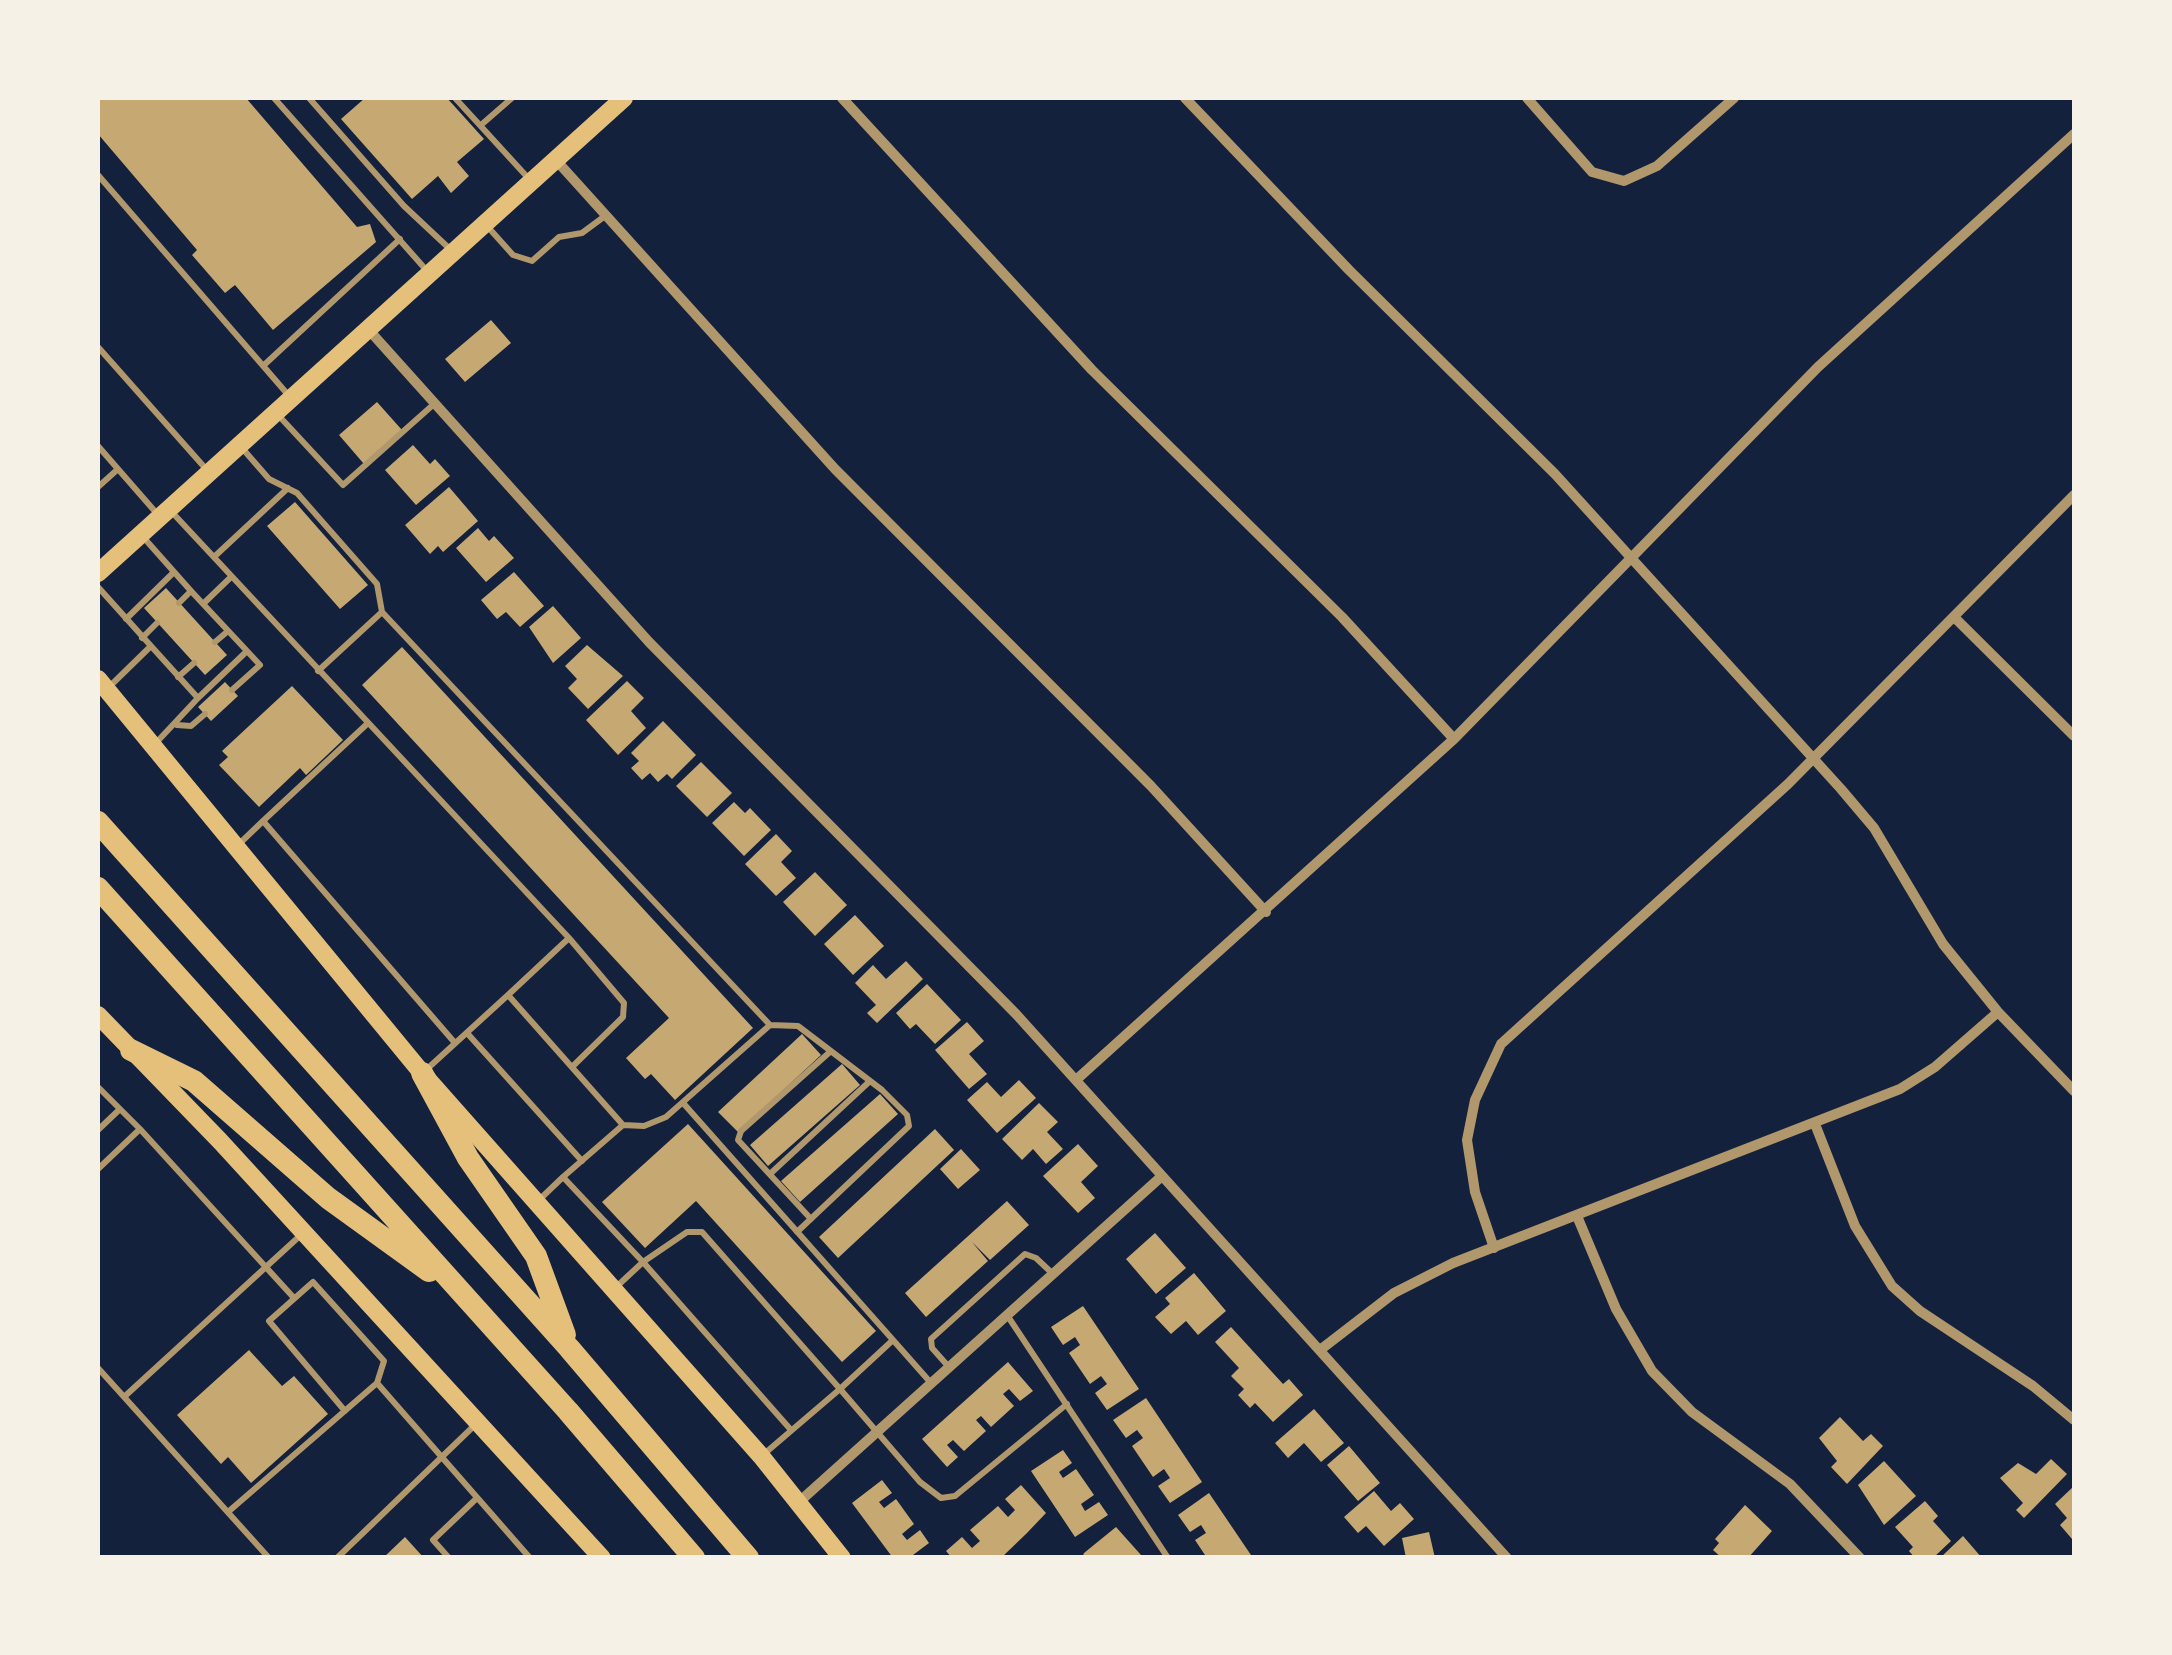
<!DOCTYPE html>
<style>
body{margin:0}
#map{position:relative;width:2172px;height:1655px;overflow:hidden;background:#14213d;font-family:"Roboto Condensed",sans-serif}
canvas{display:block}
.frame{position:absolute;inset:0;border:100px solid #f6f1e7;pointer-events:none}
</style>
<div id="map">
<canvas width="2172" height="1655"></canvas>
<div class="frame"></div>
</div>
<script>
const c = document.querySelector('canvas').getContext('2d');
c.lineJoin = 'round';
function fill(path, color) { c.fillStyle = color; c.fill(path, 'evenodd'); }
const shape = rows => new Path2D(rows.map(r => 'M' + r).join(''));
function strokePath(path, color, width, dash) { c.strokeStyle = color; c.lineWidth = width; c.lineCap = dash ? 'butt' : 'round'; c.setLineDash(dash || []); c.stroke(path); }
fill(shape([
 [98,98,246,98,357,227,370,224,376,242,273,330,235,285,225,293,192,255,197,250,98,134],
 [365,98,447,98,484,139,457,162,469,176,451,193,438,176,412,199,341,119],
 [491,320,511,343,465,382,445,359],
 [377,402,402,430,364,464,339,435],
 [413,445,430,464,435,459,450,476,416,505,385,470],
 [449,487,478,521,443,552,438,546,430,554,405,525],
 [295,502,368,585,340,609,267,526],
 [478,528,489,541,494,536,514,558,486,582,456,548],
 [514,572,544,606,520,627,506,612,497,619,481,600],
 [166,588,227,655,205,675,144,608],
 [553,606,581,638,553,663,529,627],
 [587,645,623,676,588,709,568,688,577,679,565,666],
 [402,647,753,1028,675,1100,651,1074,645,1079,626,1058,669,1018,362,685],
 [627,681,644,698,631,711,646,728,618,755,586,720],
 [225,682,238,696,211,721,198,707],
 [292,686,343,740,306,775,300,768,259,807,219,765,228,757,222,751],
 [663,721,696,755,672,779,667,774,658,782,650,773,642,780,631,768,639,761,631,753],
 [701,762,732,793,707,817,676,786],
 [734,802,745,813,750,808,771,830,744,856,712,823],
 [776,834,792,851,781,862,796,878,776,896,745,864],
 [815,872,847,905,815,936,783,902],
 [855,915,884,946,853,975,824,944],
 [906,961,923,979,877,1023,867,1013,876,1005,855,983,873,965,886,979],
 [927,984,961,1020,935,1044,916,1024,910,1029,896,1013],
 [967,1022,984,1041,969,1054,987,1074,969,1089,935,1050],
 [802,1034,821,1055,738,1132,718,1112],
 [842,1064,860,1085,768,1166,750,1145],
 [1019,1080,1036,1098,997,1133,967,1100,987,1082,1001,1097],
 [880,1094,898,1114,800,1202,781,1181],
 [1039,1103,1058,1122,1047,1132,1063,1149,1046,1164,1033,1149,1022,1160,1002,1139],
 [688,1124,876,1331,842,1362,696,1201,645,1248,602,1202],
 [935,1129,954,1150,838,1258,819,1237],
 [1078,1144,1098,1166,1081,1182,1095,1198,1078,1213,1043,1176],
 [961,1149,980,1170,958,1189,940,1169],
 [1007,1201,1029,1225,990,1260,972,1242,988,1261,926,1317,905,1293],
 [1155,1233,1186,1268,1156,1294,1126,1259],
 [1194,1273,1226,1311,1198,1335,1186,1321,1171,1334,1155,1317,1170,1304,1165,1298],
 [1083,1306,1139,1389,1107,1410,1095,1393,1107,1384,1101,1376,1090,1384,1069,1353,1080,1345,1075,1337,1063,1345,1051,1327],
 [1231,1327,1283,1384,1289,1379,1303,1395,1273,1422,1255,1403,1250,1408,1238,1395,1244,1389,1231,1376,1239,1368,1215,1342],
 [249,1350,282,1386,294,1376,328,1414,251,1483,228,1457,221,1464,177,1415],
 [1008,1362,1033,1391,1020,1401,1009,1389,1003,1394,1014,1406,991,1427,981,1416,976,1420,986,1431,964,1451,953,1440,947,1445,958,1457,947,1467,922,1439],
 [1146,1398,1202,1482,1170,1503,1158,1486,1170,1478,1164,1469,1153,1477,1132,1446,1143,1438,1137,1430,1126,1438,1113,1420],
 [1314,1409,1344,1443,1321,1462,1304,1443,1288,1458,1275,1443],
 [1840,1417,1863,1441,1871,1434,1883,1446,1847,1484,1831,1467,1837,1461,1819,1438],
 [1349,1446,1380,1483,1358,1501,1327,1465],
 [1063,1450,1072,1463,1059,1472,1063,1478,1076,1469,1094,1495,1081,1504,1085,1511,1099,1502,1108,1515,1075,1537,1031,1471],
 [2051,1459,2067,1474,2024,1518,2016,1510,2023,1503,2000,1478,2018,1463,2036,1474],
 [1884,1461,1916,1496,1884,1525,1858,1485],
 [882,1480,892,1493,879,1502,884,1508,896,1499,914,1524,902,1534,907,1540,920,1530,929,1543,909,1558,893,1558,852,1503],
 [1021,1485,1046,1513,1027,1533,1001,1558,952,1558,946,1551,962,1537,972,1548,980,1541,970,1530,998,1506,1008,1517,1015,1510,1005,1499],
 [2074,1486,2074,1537,2072,1539,2060,1525,2067,1518,2055,1504],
 [1374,1491,1391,1511,1400,1503,1414,1519,1384,1546,1366,1526,1358,1533,1344,1517],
 [1209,1493,1253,1558,1207,1558,1195,1540,1206,1533,1201,1525,1190,1532,1178,1515],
 [1925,1501,1938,1516,1933,1521,1951,1541,1933,1558,1915,1558,1909,1551,1913,1547,1895,1527],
 [1745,1505,1772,1531,1748,1558,1722,1558,1713,1550,1719,1543,1715,1539],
 [1116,1527,1141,1555,1082,1558,1084,1553],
 [1429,1532,1435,1558,1406,1558,1402,1538],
 [1963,1536,1982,1558,1940,1558],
 [405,1537,424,1558,383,1558]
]), '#c6a872');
strokePath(shape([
 [274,98,428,272],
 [309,98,404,206,452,251],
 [455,98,530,180],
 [481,125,512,98],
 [98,175,290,397],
 [487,226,513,255,532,261,559,237,582,233,605,216],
 [98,347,206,469],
 [263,366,400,239],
 [279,416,343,485,434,404],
 [98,446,118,469],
 [242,448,269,479,297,493,377,584,382,612,318,671],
 [98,487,118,469,159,516],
 [169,509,569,938,508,995],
 [144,538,191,591,179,603],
 [214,557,288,488],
 [98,587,151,646,107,689],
 [191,591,247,651,198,698],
 [203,604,231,577],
 [382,612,770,1025,666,1117,644,1126,623,1125],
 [126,619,174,572],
 [142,638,157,623],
 [215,642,228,631],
 [151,646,198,698,154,745],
 [178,677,194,663],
 [232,690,260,665,247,651],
 [177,725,191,726,205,714],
 [263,821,367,724],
 [237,846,263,821,455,1043],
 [569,938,624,1003,623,1017,572,1067],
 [770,1025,798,1026,882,1090,907,1115,909,1126,797,1232],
 [467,1033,582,1161],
 [427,1069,508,995,623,1125,563,1177],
 [98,1087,140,1129],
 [684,1104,893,1340],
 [98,1130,120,1109],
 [98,1169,140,1129,294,1298],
 [770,1174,870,1081],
 [538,1201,563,1177,643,1262,687,1232,702,1232,840,1389,893,1340,931,1383],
 [811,1219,738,1140,741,1131,831,1051],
 [614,1289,643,1262,791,1430],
 [1007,1315,1168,1558],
 [948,1366,932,1348,931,1339,1025,1254,1036,1258,1053,1274],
 [98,1368,269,1558],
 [124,1397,303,1233],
 [345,1411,269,1321,313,1282,384,1361,377,1383],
 [764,1454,840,1389,920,1482,941,1498,955,1496,1067,1404],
 [228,1512,377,1383,530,1558],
 [337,1558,477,1423],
 [449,1558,433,1540,477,1498]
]), '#b1986c', 6);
strokePath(shape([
 [842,98,1092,370,1342,617,1454,739],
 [1185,98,1349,270,1555,474,1841,789,1874,828,1943,944,1998,1012,2074,1091],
 [1527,98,1592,172,1624,181,1657,166,1734,98],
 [555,159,835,469,1151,786,1266,912],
 [368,329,649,642,1016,1014,1507,1558],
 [1955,618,2074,736],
 [1076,1080,1454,739,1818,367,2074,134],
 [1815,1124,1855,1226,1892,1286,1920,1311,2033,1386,2074,1420],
 [1577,1216,1616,1309,1652,1371,1692,1412,1790,1484,1860,1558],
 [1494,1248,1475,1192,1467,1140,1475,1100,1501,1044,1788,784,2074,495],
 [1320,1350,1394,1293,1453,1263,1900,1089,1935,1067,1998,1012],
 [799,1502,1162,1176]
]), '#b1986c', 10);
strokePath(shape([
 [98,573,624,98],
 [98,679,422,1073,761,1456,842,1558],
 [98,1015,220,1141,602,1558]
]), '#e5c07b', 18);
strokePath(shape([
 [98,822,569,1348,748,1558],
 [98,888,568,1411,694,1558],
 [131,1050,194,1081,328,1198,429,1271],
 [422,1073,468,1158,536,1256,565,1335]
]), '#e5c07b', 22);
</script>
